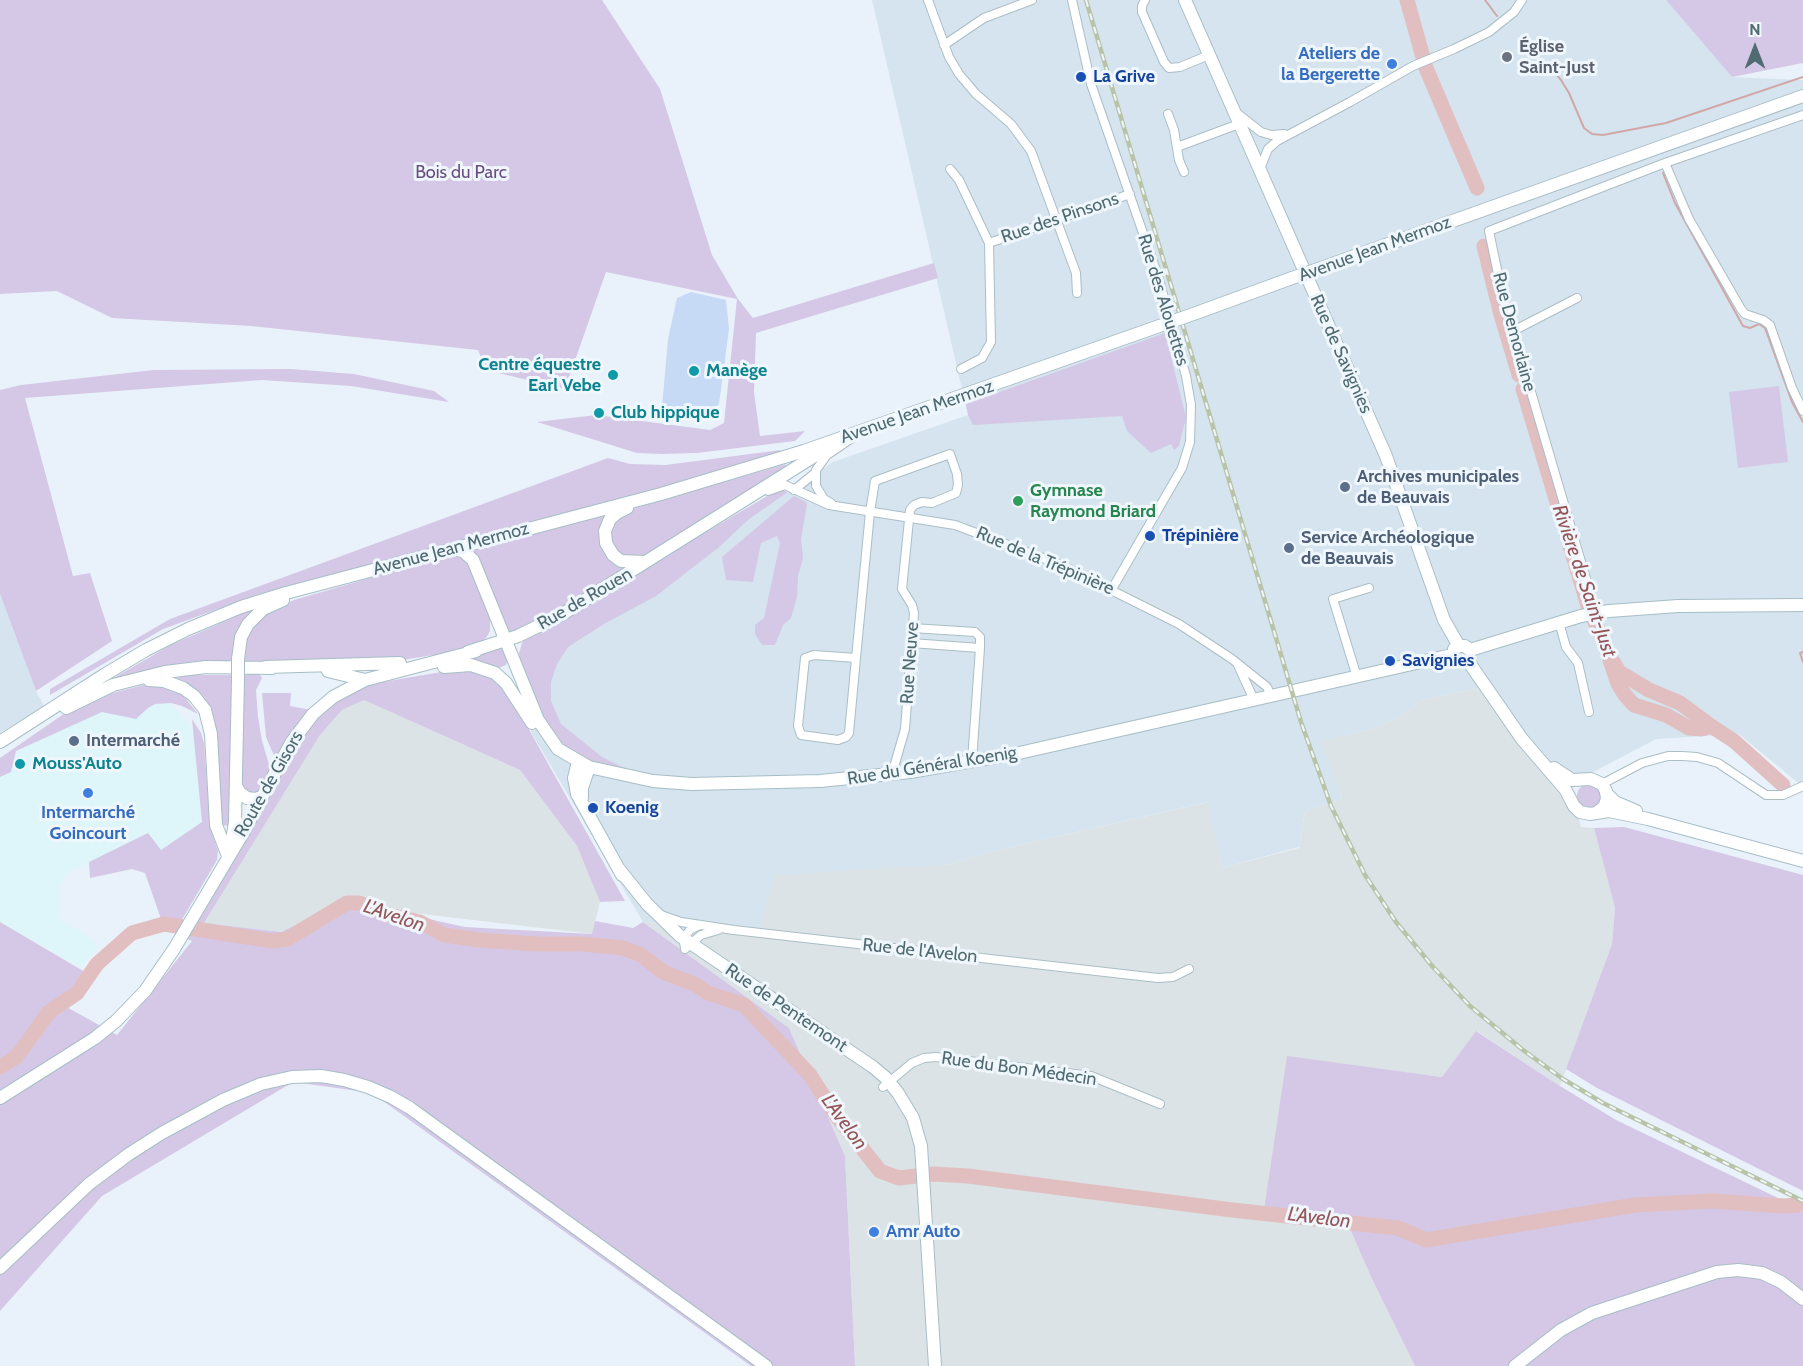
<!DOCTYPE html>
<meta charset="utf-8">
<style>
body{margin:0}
#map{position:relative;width:1803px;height:1366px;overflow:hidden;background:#e9f2fa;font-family:Cabin,sans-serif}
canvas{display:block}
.north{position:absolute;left:1725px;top:18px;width:60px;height:60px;-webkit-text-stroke:4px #eff7fd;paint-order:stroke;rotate:0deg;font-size:16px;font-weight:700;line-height:24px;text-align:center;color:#4f6b71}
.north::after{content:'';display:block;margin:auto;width:21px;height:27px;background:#4f6b71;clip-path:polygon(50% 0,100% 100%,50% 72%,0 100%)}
</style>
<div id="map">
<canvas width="1803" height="1366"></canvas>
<div class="north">N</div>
</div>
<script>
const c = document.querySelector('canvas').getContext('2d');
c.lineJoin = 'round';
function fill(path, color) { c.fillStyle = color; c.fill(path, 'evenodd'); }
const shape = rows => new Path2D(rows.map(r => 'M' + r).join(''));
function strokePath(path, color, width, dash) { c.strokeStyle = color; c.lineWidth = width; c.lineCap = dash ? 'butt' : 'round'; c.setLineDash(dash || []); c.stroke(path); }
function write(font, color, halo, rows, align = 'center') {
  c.font = font + ' Cabin,sans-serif'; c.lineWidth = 6; c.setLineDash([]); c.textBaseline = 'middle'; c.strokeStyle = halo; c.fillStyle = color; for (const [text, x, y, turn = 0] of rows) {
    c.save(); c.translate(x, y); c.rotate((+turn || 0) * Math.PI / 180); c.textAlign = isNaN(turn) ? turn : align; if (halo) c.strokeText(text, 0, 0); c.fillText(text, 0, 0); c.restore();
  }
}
fill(shape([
 [872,0,1666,0,1732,77,1803,80,1803,787,1739,734,1656,739,1557,791,1481,688,1424,699,1398,718,1368,730,1322,740,1342,799,1305,811,1299,847,1222,868,1207,802,990,852,952,864,927,866,760,930,643,922,531,732,530,659,833,462,968,415],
 [0,594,36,691,45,708,0,733]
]), '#d5e4ee');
fill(shape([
 [161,692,194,730,202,822,161,851,147,833,66,874,60,890,59,920,76,928,98,945,81,968,0,922,0,760,90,708]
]), '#def5f9');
fill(shape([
 [1481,688,1557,790,1569,810,1579,819,1581,827,1594,828,1615,908,1612,944,1560,1086,1477,1031,1442,1077,1287,1057,1347,1222,1371,1277,1415,1366,855,1366,845,1156,789,1028,643,922,760,930,774,875,952,864,990,852,1208,802,1222,868,1299,848,1305,811,1342,799,1321,740,1368,730,1398,718,1424,699],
 [364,700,520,770,577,846,600,902,592,934,388,910,353,897,281,932,204,923,320,735,342,710]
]), '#dbe3e6');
fill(shape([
 [0,0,602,0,660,89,712,255,738,299,753,318,934,263,938,278,756,333,754,392,760,436,805,431,795,441,697,453,662,454,637,453,537,422,596,415,710,430,724,423,737,299,606,272,565,389,486,370,478,350,251,326,112,318,57,291,0,294],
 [1666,0,1803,0,1803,63,1732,77],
 [1165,333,1186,417,1179,446,1174,450,1171,444,1151,453,1127,431,1122,416,973,425,968,415,966,404],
 [291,369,354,374,434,391,449,402,351,386,262,380,25,398,73,576,90,573,112,641,36,691,0,594,0,390,21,385,154,370],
 [1779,386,1788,462,1738,468,1729,392],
 [781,450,776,455,652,491,259,594,163,629,50,695,50,689,170,619,608,458,630,464,666,465],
 [786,464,785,468,646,556,621,556,614,549,609,534,611,524,632,509],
 [779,489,788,492,749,519,718,548,656,596,604,624,568,647,557,664,551,682,551,701,561,724,602,757,636,774,589,762,569,750,558,740,542,719,520,661,519,653,523,640],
 [794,496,806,502,807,504,801,539,803,558,798,576,797,597,791,618,783,625,775,645,762,645,755,634,755,625,764,618,780,543,777,536,761,543,753,582,726,580,722,557],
 [609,513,600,537,630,567,551,614,509,634,472,550],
 [449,555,464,558,471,568,490,611,490,631,486,638,477,645,459,651,383,663,243,664,245,643,251,626,267,612,294,600],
 [262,605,247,615,240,625,236,636,233,662,110,680,171,645],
 [505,647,507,661,506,665,501,667,497,668,470,660,472,656],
 [459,669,491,677,501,685,513,701,625,901,600,902,577,846,520,770,364,700,342,710,320,735,204,923,281,932,353,897,388,910,465,927,592,934,595,921,633,928,643,922,789,1028,845,1156,855,1366,751,1366,372,1093,293,1082,102,1196,0,1311,0,922,85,972,63,1005,117,1035,192,941,187,939,304,732,317,717,334,702,365,685],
 [259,673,262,678,256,690,258,717,262,741,271,771,262,789,257,793,250,794,245,792,240,782,243,675],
 [189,675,233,675,230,826,221,825,215,738,191,689,176,678],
 [144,685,162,686,175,690,186,699,198,714,182,706,171,703,155,704,148,708,136,719,102,712,16,751,11,772,0,777,0,758,71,709,112,693],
 [262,693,291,693,290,706,311,710,279,755,275,758,266,737],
 [192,719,201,733,204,743,210,827,218,851,217,860,180,923,161,919,145,873,132,869,90,878,89,862,148,833,161,850,202,822],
 '1577 796a12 12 0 1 1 24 0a12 12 0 1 1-24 0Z',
 [1624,827,1803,875,1803,1191,1597,1088,1566,1069,1612,944,1615,908,1594,828],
 [1476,1031,1560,1086,1616,1120,1803,1210,1803,1366,1415,1366,1371,1277,1347,1222,1264,1210,1287,1056,1442,1077]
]), '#d5c8e6');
fill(shape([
 [691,292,726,300,729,329,719,404,707,414,683,419,673,418,662,407,668,339,677,298]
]), '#c7daf5');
strokePath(shape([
 [1485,0,1497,16],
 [1551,68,1561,80,1569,93,1584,128,1592,134,1603,135,1666,123,1803,77],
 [1663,173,1675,203,1743,326,1750,328,1759,324,1765,328,1792,402,1803,422],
 [1803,652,1800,653,1803,662]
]), '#d2a7a7', 2);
strokePath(shape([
 [1407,0,1426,68,1477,188],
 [1484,246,1500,311,1519,375],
 [1523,389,1589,609,1604,642,1618,684,1625,695,1634,705,1666,715,1689,728,1702,729,1711,726,1734,741,1783,785],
 [1614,663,1619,672,1649,690,1680,703,1711,726],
 [0,1067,16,1057,23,1048,49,1012,77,993,97,964,132,933,164,924,272,941,287,939,347,903,359,903,389,915,420,922,444,935,479,940,536,944,583,944,623,948,641,955,663,972,696,985,708,993,744,1005,810,1075,835,1114,880,1171,899,1178,933,1174,968,1176,1232,1210,1398,1228,1426,1240,1635,1205,1712,1201,1784,1206,1798,1205]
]), '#e1bfc0', 15);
const street = shape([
 [928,0,949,57,959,74,976,94,1011,124,1031,151,1076,273,1077,293],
 [1072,0,1091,84,1158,276,1186,376,1191,405,1190,442,1182,468,1112,589],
 [1145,0,1142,6,1142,12,1164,62,1169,68,1180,67,1209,55],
 [944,45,984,18,1032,0],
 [1168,114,1174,130,1179,160,1184,172],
 [1238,114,1261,132,1271,135,1284,134],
 [1177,147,1239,124],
 [1665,163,1689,219,1741,309,1745,314,1763,320,1770,325,1792,388,1803,411],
 [950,169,959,180,989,243,991,342,982,358,961,369],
 [1260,169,1268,149,1277,141,1350,102,1413,66,1454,49,1489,32,1514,12,1522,0],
 [989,243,1130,194],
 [1513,331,1577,298],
 [794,490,815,473],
 [768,491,785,485,829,505,955,525,1059,564,1179,624,1232,659,1267,687,1271,696],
 [831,503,824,499,816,486,816,470,827,455,852,438],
 [1596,613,1502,293,1489,231,1665,163,1803,115],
 [1559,622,1566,647,1578,663,1589,712],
 [911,643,980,648,980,637,975,632,912,628],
 [856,658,814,655,805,658,798,726,801,735,838,740,846,737,849,733,856,658,870,512,875,481,950,454,957,474,958,485,956,493,932,503,922,502,914,505,910,510,902,589,912,605,914,613,905,729,892,774],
 [1238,665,1254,700],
 [1357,677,1333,599,1369,588],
 [972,761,980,648],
 [1602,784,1642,763,1668,756,1682,756,1697,757,1718,763,1766,795,1783,795,1803,786],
 [661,915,681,922,734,930,1158,978,1173,977,1189,969],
 [700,925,691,929,685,936,684,941,685,949,701,935,718,930],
 [883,1087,912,1063,924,1058,936,1057,1091,1076,1160,1104]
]);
const secondary = shape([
 [1185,0,1386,456,1444,620,1459,646],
 [1321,268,1803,96],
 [1199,312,1292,278],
 [627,508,617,513,610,519,605,531,606,543,613,555,621,561,645,562],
 [452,549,463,551,473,560,538,720,558,749,589,767,653,781,692,784,820,781,910,772,1019,753,1443,657,1453,655,1454,649,1459,646],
 [1459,646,1465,646,1470,650,1581,616,1609,611,1678,606,1803,605],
 [468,652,518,636,561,615,824,450],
 [238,659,241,637,248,624,263,609,283,600],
 [1468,661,1522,739,1565,789,1574,806,1580,812,1590,814,1609,811,1648,819,1803,861],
 [266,667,400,663],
 [444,667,471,665,495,673,506,683,532,723],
 [328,671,365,680],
 [149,680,164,681,183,688,194,696,205,710,211,734,216,825,228,856],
 [66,708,113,685,165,672,206,667,272,668],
 [0,742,104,675,146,650,188,629,241,607,286,593,661,494,804,451,1148,330],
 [578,762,574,778,577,794,622,875],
 [1554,768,1572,780,1591,779,1602,784,1606,791,1607,799,1604,807,1596,813],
 [236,786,240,793,247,798,255,799,262,797],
 [1606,793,1615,802,1636,811],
 [582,798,582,788,589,767],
 [231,846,235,822,238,679],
 [619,869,647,904,680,936,873,1067,885,1077,898,1093,913,1118,921,1146,935,1366],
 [0,1098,95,1038,116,1021,145,991,174,949,243,833,291,743,313,714,333,697,365,680,476,651],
 [0,1268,89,1184,129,1154,162,1133,223,1100,261,1084,292,1077,321,1076,344,1080,368,1087,391,1097,410,1108,766,1366],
 [1515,1366,1561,1330,1592,1313,1717,1272,1738,1270,1762,1273,1781,1282,1803,1299]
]);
strokePath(street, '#abbec6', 10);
strokePath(secondary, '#a7bec6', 14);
strokePath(street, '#fff', 8);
strokePath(secondary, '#fff', 12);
const rail = shape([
 [1086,0,1301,722,1331,806,1365,875,1396,922,1433,967,1470,1006,1523,1050,1563,1079,1603,1103,1803,1201]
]);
strokePath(rail, '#b9c3a8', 4.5);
strokePath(rail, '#eff7fd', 2, [7]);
const secondaryBridge = shape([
 [1292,278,1321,268],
 [1148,330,1199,312],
 [238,679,238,659]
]);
strokePath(secondaryBridge, '#a7bec6', 14, []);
strokePath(secondaryBridge, '#fff', 12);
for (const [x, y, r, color] of [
 [1507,57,6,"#6b7280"],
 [1392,64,6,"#3f7fe0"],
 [1081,77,6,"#1a4fb4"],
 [694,371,6,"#0f9aa8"],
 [613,375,6,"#0f9aa8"],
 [599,413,6,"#0f9aa8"],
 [1345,487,6,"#5c6f8a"],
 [1018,501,6,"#2e9e5b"],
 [1150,536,6,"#1a4fb4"],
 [1289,548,6,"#5c6f8a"],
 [1390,661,6,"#1a4fb4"],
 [74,741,6,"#5c6f8a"],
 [20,764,6,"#0f9aa8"],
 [88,793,6,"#3f7fe0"],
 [593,808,6,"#1a4fb4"],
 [874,1232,6,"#3f7fe0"]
]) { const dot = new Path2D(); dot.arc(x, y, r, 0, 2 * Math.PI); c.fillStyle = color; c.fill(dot); strokePath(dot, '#eff7fd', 2); }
write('bold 18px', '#5b616d', '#eff7fd', [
 ["Église",1519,47],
 ["Saint-Just",1519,68]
], 'left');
write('bold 18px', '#366cbe', '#eff7fd', [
 ["Ateliers de",1380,54],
 ["la Bergerette",1380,75],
 ["Intermarché",88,813,"center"],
 ["Goincourt",88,834,"center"],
 ["Amr Auto",886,1232,"left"]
], 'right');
write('bold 18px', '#164399', '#eff7fd', [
 ["La Grive",1093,77],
 ["Trépinière",1162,536],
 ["Savignies",1402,661],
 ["Koenig",605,808]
], 'left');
write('18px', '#694f81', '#eff7fd', [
 ["Bois du Parc",461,173]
]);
write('18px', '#4f6b71', '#eff7fd', [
 ["Rue des Pinsons",1060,218,-19],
 ["Avenue Jean Mermoz",1375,249,-20],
 ["Rue des Alouettes",1163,300,73],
 ["Rue Demorlaine",1514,332,75],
 ["Rue de Savignies",1341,354,66],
 ["Avenue Jean Mermoz",917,412,-19],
 ["Avenue Jean Mermoz",451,549,-15],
 ["Rue de la Trépinière",1045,561,23],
 ["Rue de Rouen",585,599,-30],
 ["Rue Neuve",910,663,-86],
 ["Rue du Général Koenig",932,766,-9],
 ["Route de Gisors",269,784,-60],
 ["Rue de l'Avelon",920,951,6],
 ["Rue de Pentemont",786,1008,34],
 ["Rue du Bon Médecin",1019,1069,8]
]);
write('bold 18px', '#0d838f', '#eff7fd', [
 ["Centre équestre",601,365,"right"],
 ["Earl Vebe",601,386,"right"],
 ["Manège",706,371],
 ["Club hippique",611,413],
 ["Mouss'Auto",32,764]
], 'left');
write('bold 18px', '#4e5e75', '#eff7fd', [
 ["Archives municipales",1357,477],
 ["de Beauvais",1357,498],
 ["Service Archéologique",1301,538],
 ["de Beauvais",1301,559],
 ["Intermarché",86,741]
], 'left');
write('bold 18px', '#27864d', '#eff7fd', [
 ["Gymnase",1030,491],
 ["Raymond Briard",1030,512]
], 'left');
write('italic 20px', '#965657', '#eff7fd', [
 ["Rivière de Saint-Just",1584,581,71],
 ["L'Avelon",394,916,19],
 ["L'Avelon",844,1122,54],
 ["L'Avelon",1319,1218,7]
]);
</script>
